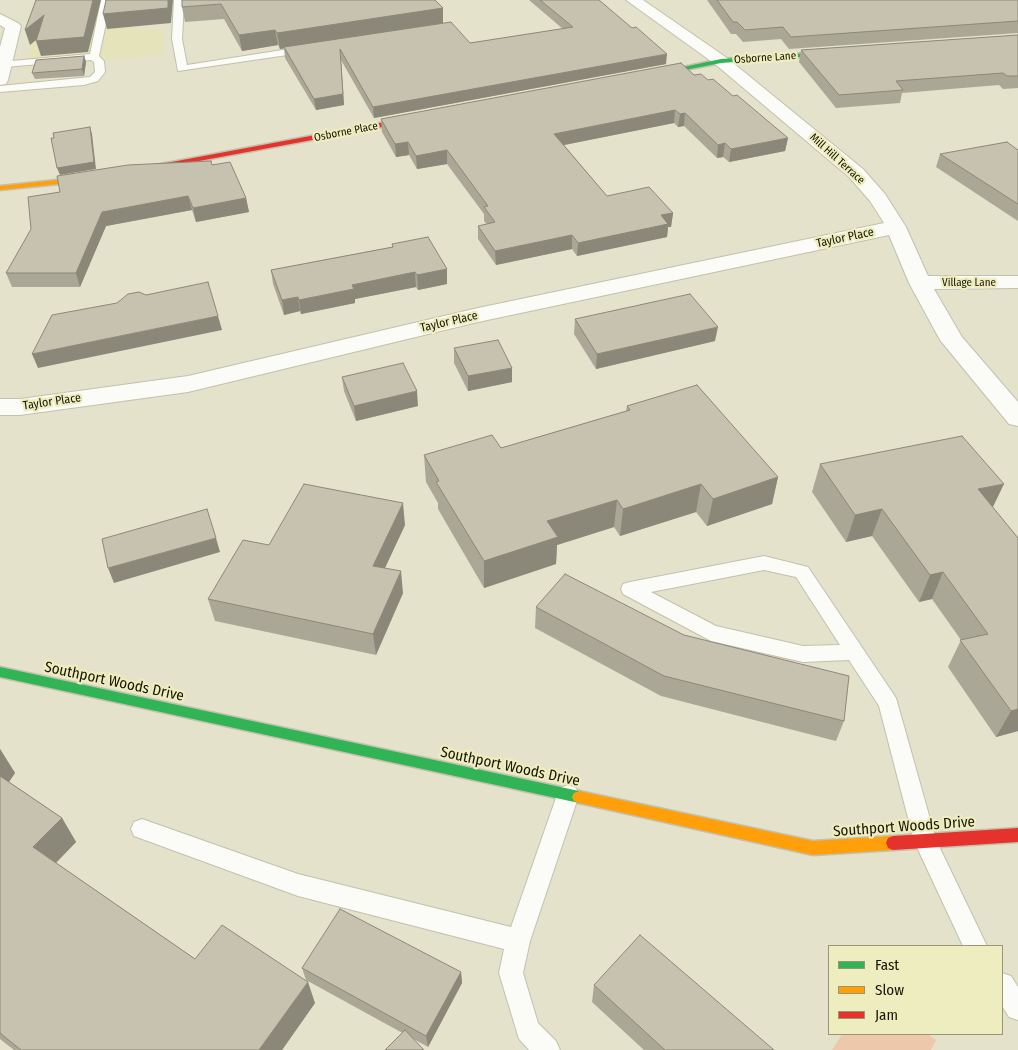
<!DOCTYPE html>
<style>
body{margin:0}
#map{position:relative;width:1018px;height:1050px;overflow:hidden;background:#e4e2ca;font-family:"Fira Sans Condensed",sans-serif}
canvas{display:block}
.legend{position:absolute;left:828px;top:945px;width:175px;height:90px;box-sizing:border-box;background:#eeedbf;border:1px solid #989775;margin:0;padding:6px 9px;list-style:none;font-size:15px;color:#171605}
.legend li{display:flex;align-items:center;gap:10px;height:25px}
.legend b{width:25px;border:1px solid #989775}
</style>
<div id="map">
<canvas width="1018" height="1050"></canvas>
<ul class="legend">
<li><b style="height:6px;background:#30b455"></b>Fast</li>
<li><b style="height:6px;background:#ff9f0a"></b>Slow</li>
<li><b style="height:6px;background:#e5322d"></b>Jam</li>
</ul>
</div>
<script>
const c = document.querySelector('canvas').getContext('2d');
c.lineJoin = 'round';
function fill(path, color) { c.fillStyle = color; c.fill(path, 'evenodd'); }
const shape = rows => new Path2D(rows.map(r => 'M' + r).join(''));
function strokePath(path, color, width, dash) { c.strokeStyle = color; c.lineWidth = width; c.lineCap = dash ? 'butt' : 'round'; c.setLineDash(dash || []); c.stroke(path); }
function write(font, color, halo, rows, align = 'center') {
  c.font = font + ' "Fira Sans Condensed",sans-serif'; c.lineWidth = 4.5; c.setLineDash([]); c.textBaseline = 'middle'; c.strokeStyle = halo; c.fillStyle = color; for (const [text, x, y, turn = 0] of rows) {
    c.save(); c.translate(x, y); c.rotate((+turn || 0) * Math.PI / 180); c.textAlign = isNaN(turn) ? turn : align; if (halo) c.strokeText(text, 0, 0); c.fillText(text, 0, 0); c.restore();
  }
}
fill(shape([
 [129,7,133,30,163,29,163,54,28,70,35,14]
]), '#e4e3ba');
fill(shape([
 [842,1034,928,1034,936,1040,931,1050,832,1050]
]), '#eec8ab');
const lane = shape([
 [101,0,111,0,99,56,104,61,105,72,98,81,84,85,0,92,0,86,90,77,95,72,94,62,91,60,4,67,0,66,0,62,90,54,101,0],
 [174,0,184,0,182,39,187,65,308,46,313,49,308,52,178,71,172,39,174,0],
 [764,556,808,567,896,698,936,840,987,946,963,946,914,841,879,706,849,660,803,662,711,641,623,594,621,589,623,584,630,582,764,556],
 [764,570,796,577,840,645,803,646,716,626,651,592,764,570],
 [568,785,576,788,579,795,530,941,523,973,538,1023,556,1041,560,1050,529,1050,519,1039,499,973,504,949,298,896,134,836,131,829,134,822,142,819,298,874,511,927,557,795,560,788,568,785],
 [1002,973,1011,976,1018,987,1018,1020,1009,1017,1002,1006,1002,973]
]);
const street = shape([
 [626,0,643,0,727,58,863,169,885,194,906,227,928,276,1018,276,1018,288,934,289,962,337,1018,402,1018,426,1009,424,940,340,909,283,889,235,478,322,188,392,20,415,0,415,0,399,20,399,188,376,478,308,884,223,870,201,849,177,715,64,626,0],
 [0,14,18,23,21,26,8,80,6,84,0,85,0,47,5,28,0,25,0,14]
]);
const fast = shape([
 [837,51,839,52,839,54,721,63,649,77,646,75,721,59,837,51],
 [0,667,579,791,584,793,586,797,584,801,579,803,0,677,0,667]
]);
const slow = shape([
 [95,176,99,178,98,180,0,190,0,186,95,176],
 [579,791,813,841,893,836,898,838,900,843,898,848,893,850,813,855,579,803,574,801,572,797,574,793,579,791]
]);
const jam = shape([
 [417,116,420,116,420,120,145,171,141,169,145,167,417,116],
 [1018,828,1018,842,893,850,888,848,886,843,888,838,893,836,1018,828]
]);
strokePath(lane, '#c2c1ae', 2);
strokePath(street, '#c2c1ae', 2);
strokePath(fast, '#c2c1ae', 3);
strokePath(slow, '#c2c1ae', 3);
strokePath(jam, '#c2c1ae', 3);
fill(lane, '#fbfbf7');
fill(street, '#fbfbf7');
fill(fast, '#30b455');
fill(slow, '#ff9f0a');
fill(jam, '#e5322d');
fill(shape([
 [182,0,443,8,443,23,470,43,563,29,529,0,599,0,666,64,374,118,341,60,344,105,316,110,285,58,284,48,280,49,278,45,242,51,224,19,185,22,182,7],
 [707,0,1018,0,1018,33,789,49,781,39,743,42,736,34,731,34],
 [1018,35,1018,88,1003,89,999,85,902,93,900,103,836,108,799,62,801,50],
 [84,56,86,62,84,76,35,79,32,73],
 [694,75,708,80,733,96,788,138,785,151,729,162,723,157,717,158,684,126,678,127,674,123,564,145,607,196,673,213,671,227,668,227,667,237,577,256,572,249,496,265,478,239,478,226,487,224,484,221,484,214,447,164,417,169,409,155,396,157,382,132,381,119],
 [1018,150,1018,221,936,167,940,154],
 [212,165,246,198,249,212,196,222,192,210,106,226,80,287,12,287,6,273],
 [392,244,447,269,447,284,418,290,416,287,355,299,355,303,301,314,300,311,284,315,273,284,271,270,392,247],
 [575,319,715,341,596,369,574,334],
 [454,348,512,382,468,391,454,363],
 [342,377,418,406,356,421,344,391],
 [627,406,778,477,772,504,707,526,696,512,620,536,614,527,557,545,556,564,484,588,438,509,438,503,426,482,424,455,501,448,626,411],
 [820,464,993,508,1018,538,1018,731,996,737,948,667,961,640,932,599,919,602,872,536,846,542,812,492],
 [405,525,385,568,403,593,376,655,215,621,208,599,269,545],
 [536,607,844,721,836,741,661,696,535,628],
 [0,749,15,773,9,782,62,818,76,842,56,863,195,959,315,1003,282,1050,14,1050,0,1039],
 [302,968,461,972,462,983,428,1047,306,980],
 [594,985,774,1050,644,1050,592,1002]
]), '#aaa796');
fill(shape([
 [93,0,101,0,88,52,41,56,36,41],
 [168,0,173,0,171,23,107,29,103,14],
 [443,8,443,23,280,49,277,33],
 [44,15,48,30,30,45,25,30],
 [275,30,278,45,242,51,239,35],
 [340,49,344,105,316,110,314,99],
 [667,54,666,64,374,118,373,107],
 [84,56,86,62,84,76,82,69],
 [675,110,674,123,554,147,554,134],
 [685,113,684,126,678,127,680,114],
 [90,127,92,134,96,169,60,175,57,168],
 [788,138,785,151,729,162,731,149],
 [408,142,409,155,396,157,395,144],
 [725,143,723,157,717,158,718,145],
 [447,150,447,164,417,169,416,156],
 [188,196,192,210,106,226,80,287,76,273,102,212],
 [246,198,249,212,196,222,193,208],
 [673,213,671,227,668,227,667,237,577,256,578,243,661,215],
 [572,235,572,249,496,265,495,251],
 [447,269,447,284,418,290,417,275],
 [415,272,416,287,355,299,355,303,301,314,299,300,352,285],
 [298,297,300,311,284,315,282,300],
 [218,316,222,330,38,368,32,354],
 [718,327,715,341,596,369,597,354],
 [512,368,512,382,468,391,468,376],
 [417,391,418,406,356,421,354,406],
 [778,477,772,504,707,526,713,499],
 [701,484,696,512,620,536,623,509],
 [1004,484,991,511,978,489],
 [617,500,614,527,557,545,556,564,484,588,484,561,547,521],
 [403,503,405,525,376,587,373,566],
 [882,509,872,536,846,542,855,515],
 [216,538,220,552,114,583,108,568],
 [401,571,403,593,376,655,373,634],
 [943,572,932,599,919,602,930,575],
 [1018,709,1018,731,996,737,1011,711],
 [0,749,15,773,2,792,0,789],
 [62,818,76,842,48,871,33,847],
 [461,972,462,983,428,1047,426,1036],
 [308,982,315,1003,282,1050,259,1050]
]), '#8b887a');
const building = shape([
 [36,0,93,0,84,37,36,41,44,15,25,30,36,0],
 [106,0,168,0,168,8,103,14,106,0],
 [182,0,435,0,443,8,277,33,275,30,239,35,221,4,182,7,182,0],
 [540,0,599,0,632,28,636,27,667,54,373,107,340,49,343,94,314,99,284,47,451,22,470,43,573,27,540,0],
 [717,0,1018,0,1018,21,791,37,783,27,745,30,737,22,733,22,717,0],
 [1018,35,1018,76,1007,76,1003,73,896,81,903,90,839,95,801,50,1018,35],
 [84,56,82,69,32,73,36,60,84,56],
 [681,63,694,75,701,74,708,80,713,79,733,96,737,95,788,138,731,149,725,143,718,145,685,113,680,114,675,110,554,134,607,196,649,187,673,213,661,215,668,224,578,243,572,235,495,251,478,226,495,222,484,207,488,206,447,150,416,156,408,142,395,144,381,119,681,63],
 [90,127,94,162,57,168,51,138,54,138,53,133,90,127],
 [1007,142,1018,150,1018,204,940,154,1007,142],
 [211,161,212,165,230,162,246,198,193,208,188,196,102,212,76,273,6,273,31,229,28,197,60,192,57,176,128,165,211,161],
 [428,237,447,269,417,275,415,272,352,285,354,289,299,300,298,297,282,300,271,270,393,247,392,244,428,237],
 [208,282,218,316,32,354,52,315,117,303,128,294,139,292,146,295,208,282],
 [690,294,718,327,597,354,575,319,690,294],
 [498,340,512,368,468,376,454,348,498,340],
 [403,363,417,391,354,406,342,377,403,363],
 [697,385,778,477,713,499,701,484,623,509,617,500,547,521,558,537,484,561,436,482,439,481,424,455,492,435,501,448,630,410,627,406,697,385],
 [962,436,1004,484,978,489,1018,538,1018,709,1011,711,960,640,988,634,943,572,930,575,882,509,855,515,820,464,962,436],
 [304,484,403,503,373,566,401,571,373,634,208,599,243,540,269,545,304,484],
 [207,509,216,538,108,568,102,539,207,509],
 [565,574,684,635,849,676,844,721,664,676,536,607,565,574],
 [0,776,62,818,33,847,195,959,222,925,308,982,259,1050,21,1050,0,1033,0,776],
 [340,909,461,972,426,1036,302,968,340,909],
 [640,935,774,1050,665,1050,594,985,640,935],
 [405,1030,424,1050,385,1050,405,1030]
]);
fill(building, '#c6c2af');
strokePath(building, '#8b887a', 1);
write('11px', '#171605', '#eeedbf', [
 ["Osborne Lane",765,58,-4],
 ["Osborne Place",346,132,-11],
 ["Mill Hill Terrace",837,159,42],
 ["Village Lane",969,283]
]);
write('12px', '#171605', '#eeedbf', [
 ["Taylor Place",845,238,-12],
 ["Taylor Place",449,322,-13],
 ["Taylor Place",52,402,-8]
]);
write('15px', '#171605', '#eeedbf', [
 ["Southport Woods Drive",114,682,12],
 ["Southport Woods Drive",510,767,12],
 ["Southport Woods Drive",904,827,-4]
]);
</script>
